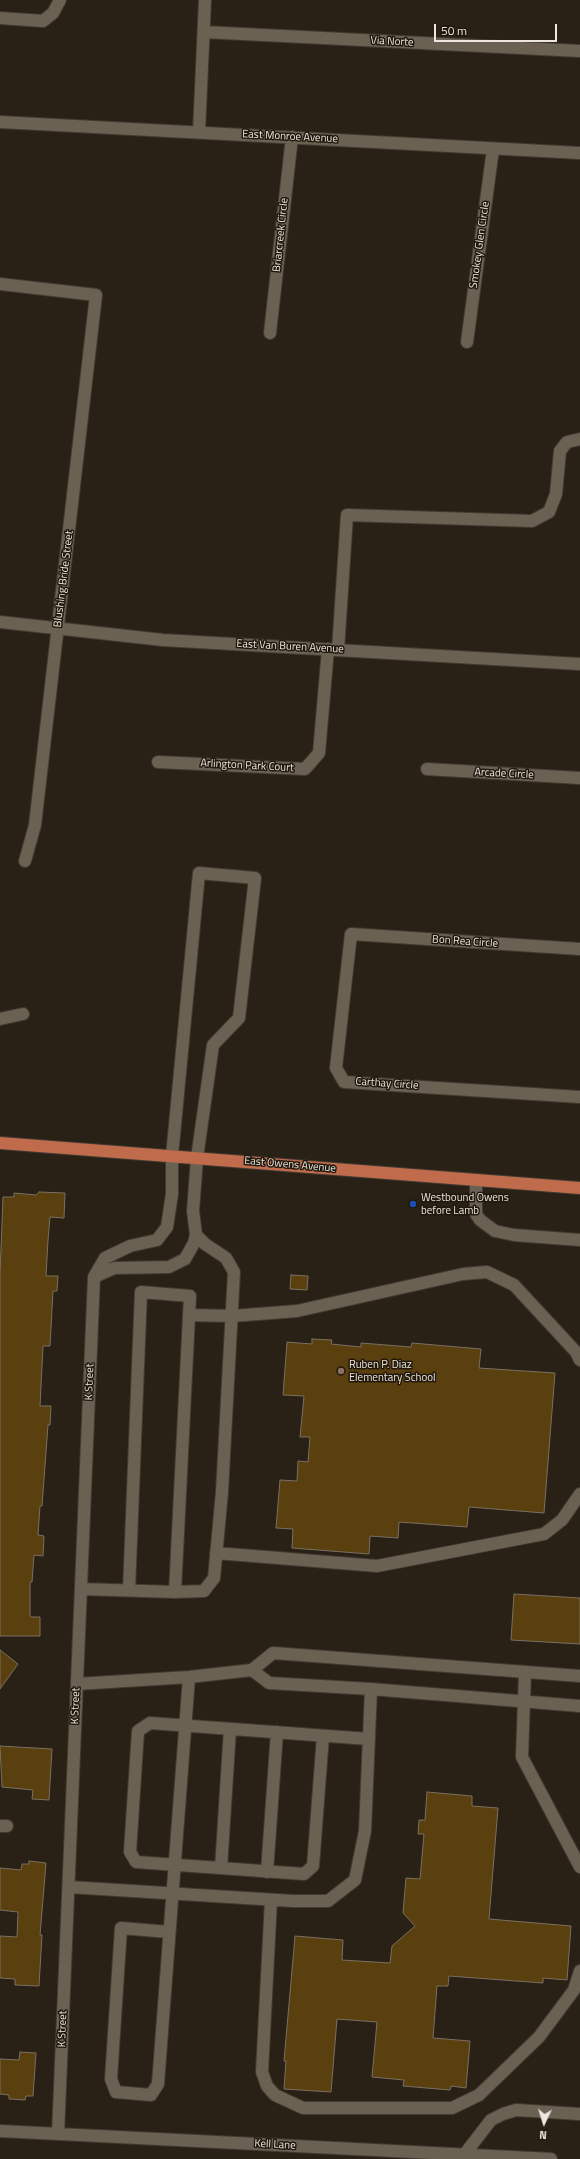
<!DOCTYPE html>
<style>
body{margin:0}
#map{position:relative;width:580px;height:2159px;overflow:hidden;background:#292115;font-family:"Titillium Web",sans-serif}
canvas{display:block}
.north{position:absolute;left:524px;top:2103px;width:40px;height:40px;-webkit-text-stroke:3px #20180c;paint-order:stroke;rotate:184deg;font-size:11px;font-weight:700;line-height:16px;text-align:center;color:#ece6de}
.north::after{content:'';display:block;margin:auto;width:14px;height:18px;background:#ece6de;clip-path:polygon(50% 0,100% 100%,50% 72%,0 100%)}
.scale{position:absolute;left:434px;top:24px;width:123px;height:18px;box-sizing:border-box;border:2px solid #ece6de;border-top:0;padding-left:5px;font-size:12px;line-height:14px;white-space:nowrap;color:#ece6de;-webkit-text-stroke:3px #20180c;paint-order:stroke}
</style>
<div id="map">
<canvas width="580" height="2159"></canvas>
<div class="north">N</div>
<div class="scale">50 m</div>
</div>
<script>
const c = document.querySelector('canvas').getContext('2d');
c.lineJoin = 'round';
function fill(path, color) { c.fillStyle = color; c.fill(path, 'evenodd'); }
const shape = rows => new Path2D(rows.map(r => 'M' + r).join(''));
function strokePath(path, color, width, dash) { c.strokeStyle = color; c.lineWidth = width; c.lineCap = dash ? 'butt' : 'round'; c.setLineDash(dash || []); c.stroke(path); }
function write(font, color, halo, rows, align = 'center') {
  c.font = font + ' "Titillium Web",sans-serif'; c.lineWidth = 3; c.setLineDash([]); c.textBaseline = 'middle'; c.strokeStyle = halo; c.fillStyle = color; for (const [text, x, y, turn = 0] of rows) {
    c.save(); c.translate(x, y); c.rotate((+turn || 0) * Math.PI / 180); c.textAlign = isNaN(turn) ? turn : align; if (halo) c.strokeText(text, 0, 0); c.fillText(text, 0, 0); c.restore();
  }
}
const building = shape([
 [39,1192,65,1193,64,1218,50,1217,48,1240,46,1276,58,1276,57,1291,53,1291,50,1346,43,1346,40,1406,51,1406,50,1425,48,1425,42,1506,40,1506,38,1535,44,1536,43,1556,34,1555,32,1582,30,1582,30,1615,31,1617,40,1617,40,1636,0,1636,0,1274,3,1197,14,1197,14,1193,36,1195,39,1192],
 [291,1275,308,1276,307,1290,290,1289,291,1275],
 [312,1339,332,1340,331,1344,361,1347,361,1343,411,1347,412,1343,481,1349,479,1368,555,1373,544,1513,469,1507,467,1527,399,1522,398,1538,370,1536,369,1554,292,1548,293,1529,276,1528,280,1480,297,1481,298,1461,308,1462,310,1437,300,1437,304,1396,283,1395,287,1342,312,1344,312,1339],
 [514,1594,580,1598,580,1644,511,1640,514,1594],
 [0,1650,18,1664,0,1689,0,1650],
 [0,1746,52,1749,49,1800,32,1799,33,1790,2,1787,0,1746],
 [427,1792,472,1796,472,1806,498,1808,489,1919,571,1926,567,1980,543,1978,543,1983,449,1976,448,1986,437,1986,433,2038,470,2041,466,2088,451,2086,450,2090,403,2086,404,2080,372,2077,377,2022,337,2019,331,2092,284,2089,286,2061,284,2061,295,1936,343,1940,342,1960,390,1963,392,1946,415,1926,403,1913,406,1878,420,1879,424,1834,418,1834,419,1820,425,1820,427,1792],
 [29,1861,46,1863,40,1935,42,1935,39,1986,15,1985,15,1979,0,1978,0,1936,17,1937,18,1912,0,1910,0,1868,21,1870,22,1864,29,1864,29,1861],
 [20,2052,36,2053,33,2096,26,2096,25,2100,9,2099,9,2095,0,2094,0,2059,19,2060,20,2052]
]);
fill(building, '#5a3f0f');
strokePath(building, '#7a7062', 1);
const minor = shape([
 [0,18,43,21,53,13,60,0],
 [204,32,580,51],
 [0,122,580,153],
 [199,132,205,0],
 [0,284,96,295,35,825,25,861],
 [270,333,292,137],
 [467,342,493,149],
 [0,622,163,640,580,664],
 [338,650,347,515,532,521,549,512,556,494,560,451,567,442,580,439],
 [158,762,305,769,319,753,328,649],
 [427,769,580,778],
 [580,949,351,934,336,1068,344,1082,580,1097],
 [0,1019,23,1014],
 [476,1180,476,1214,480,1220,495,1231,514,1235,580,1240],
 [189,1315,232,1316,297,1311,463,1274,487,1272,514,1285,576,1352,580,1360],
 [216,1553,377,1566,544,1534,562,1520,580,1494],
 [81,1589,175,1592,204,1591,214,1578,222,1492,234,1272,226,1258,205,1244,196,1235],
 [129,1590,141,1292,190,1296,175,1592],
 [525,1672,522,1757,580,1867],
 [580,1676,273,1653,252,1670,269,1683,371,1689,580,1706],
 [77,1684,189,1677,252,1670],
 [323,1736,313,1866,304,1874,136,1862,130,1852,138,1731,150,1723,369,1739],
 [0,1826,7,1826],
 [221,1868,230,1729],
 [267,1872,277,1732],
 [69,1887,293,1901,328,1901,355,1880,365,1831,371,1689],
 [271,1900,262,2072,267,2086,275,2095,303,2108,452,2108,479,2095,539,2037,574,1990,580,1971],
 [169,1932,121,1928,111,2079,116,2092,151,2095,158,2084,189,1677],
 [0,2131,551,2159],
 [58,2134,94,1277,105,1258,130,1246,157,1240,167,1227,172,1194,172,1156,199,873,255,878,239,1018,213,1045,197,1158,193,1211,196,1235,194,1243,185,1259,169,1267,114,1268,94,1277],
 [464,2155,491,2120,503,2114,516,2110,580,2114]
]);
const major = shape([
 [0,1143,580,1188]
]);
strokePath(minor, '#423b32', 14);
strokePath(major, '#423b32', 14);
strokePath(minor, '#6a6153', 12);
strokePath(major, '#c06b4c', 12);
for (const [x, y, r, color] of [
 [413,1204,4,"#1a4fb4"],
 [341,1371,4,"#8d6e63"]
]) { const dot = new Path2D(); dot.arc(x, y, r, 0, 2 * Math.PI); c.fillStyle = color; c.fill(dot); strokePath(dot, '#20180c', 1.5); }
write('11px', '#ece6de', '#20180c', [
 ["Via Norte",392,42,3],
 ["East Monroe Avenue",290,137,3],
 ["Briarcreek Circle",281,235,-84],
 ["Smokey Glen Circle",480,245,-82],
 ["Blushing Bride Street",64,579,-83],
 ["East Van Buren Avenue",290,647,3],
 ["Arlington Park Court",247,766,3],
 ["Arcade Circle",504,774,3],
 ["Bon Rea Circle",465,942,4],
 ["Carthay Circle",387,1084,4],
 ["East Owens Avenue",290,1165,5],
 ["K Street",90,1382,-88],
 ["K Street",76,1706,-88],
 ["K Street",63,2029,-88],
 ["Kell Lane",275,2145,3]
]);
write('11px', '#ece6de', '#20180c', [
 ["Westbound Owens",421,1198],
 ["before Lamb",421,1211],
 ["Ruben P. Diaz",349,1365],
 ["Elementary School",349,1378]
], 'left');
</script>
